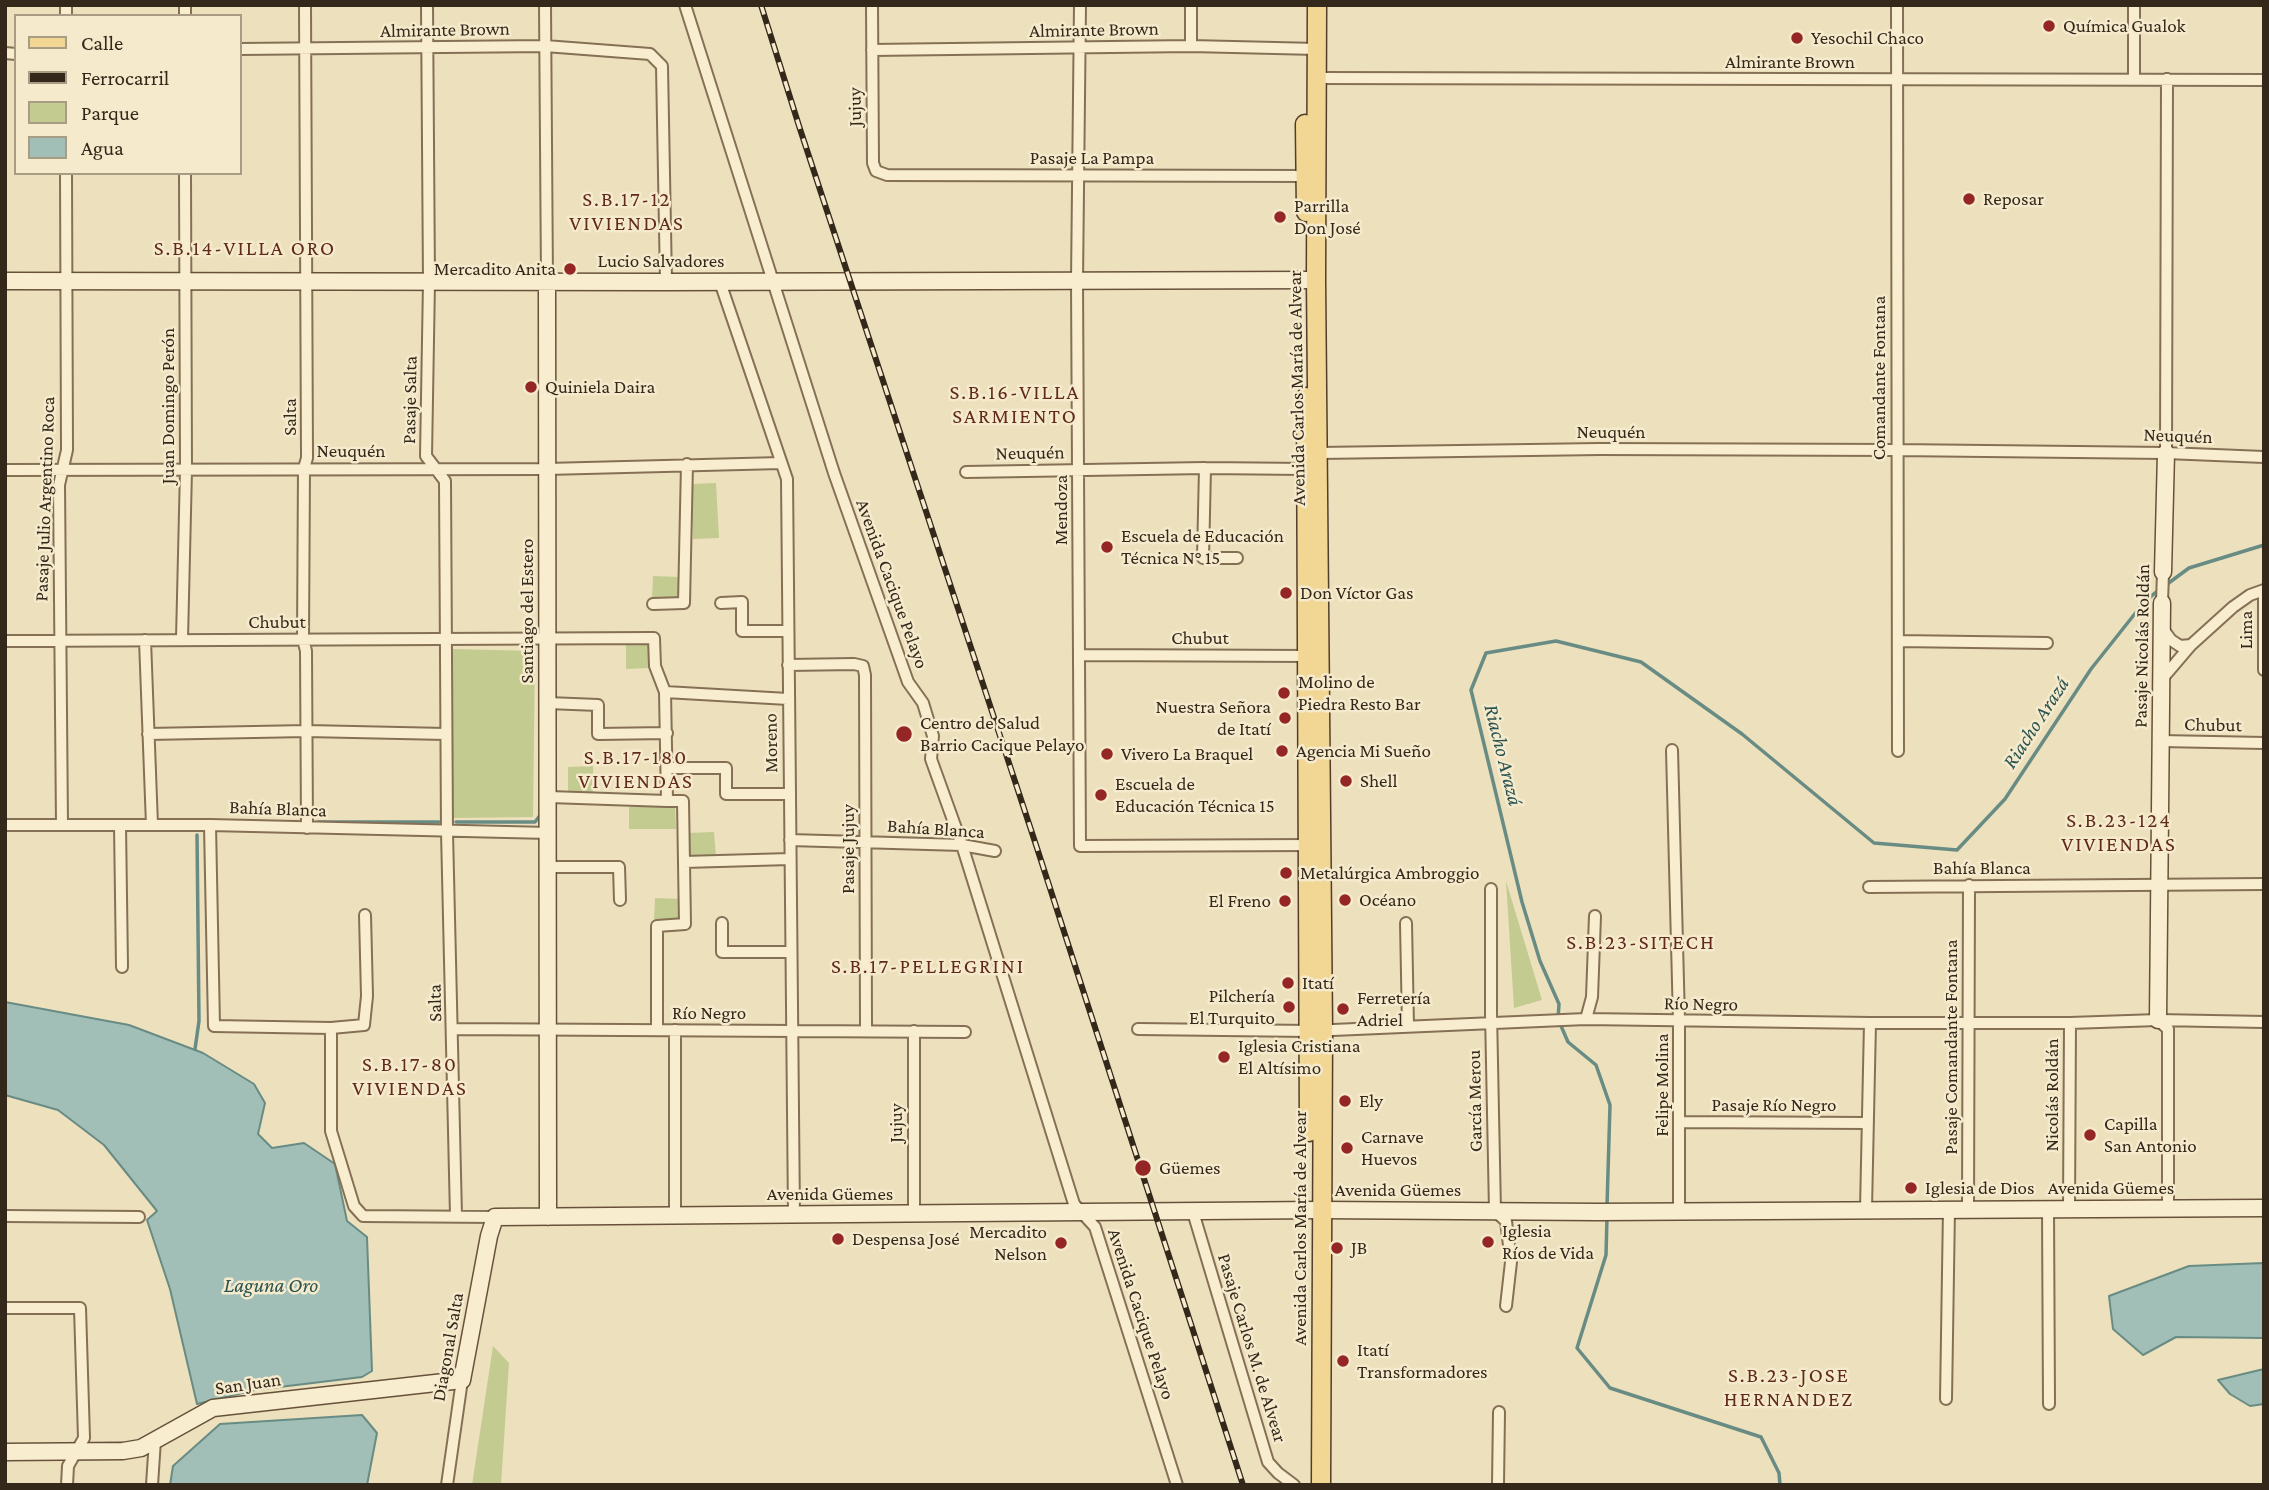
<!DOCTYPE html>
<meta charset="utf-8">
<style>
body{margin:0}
#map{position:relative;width:2269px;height:1490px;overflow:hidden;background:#ede0bd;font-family:"Crimson Pro",serif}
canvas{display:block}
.frame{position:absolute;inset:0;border:7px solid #34281b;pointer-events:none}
.legend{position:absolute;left:14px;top:14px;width:228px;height:161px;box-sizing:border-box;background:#f5eacc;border:2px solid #a89c85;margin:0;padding:9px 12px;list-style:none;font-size:21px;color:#34281b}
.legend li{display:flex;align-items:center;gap:14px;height:35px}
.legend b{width:35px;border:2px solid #a89c85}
</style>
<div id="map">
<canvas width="2269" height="1490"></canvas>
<div class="frame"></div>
<ul class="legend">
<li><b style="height:9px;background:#f2d693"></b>Calle</li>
<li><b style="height:9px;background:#34281b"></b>Ferrocarril</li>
<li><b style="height:19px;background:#c3cb91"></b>Parque</li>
<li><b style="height:19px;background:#a1bfb6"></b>Agua</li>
</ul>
</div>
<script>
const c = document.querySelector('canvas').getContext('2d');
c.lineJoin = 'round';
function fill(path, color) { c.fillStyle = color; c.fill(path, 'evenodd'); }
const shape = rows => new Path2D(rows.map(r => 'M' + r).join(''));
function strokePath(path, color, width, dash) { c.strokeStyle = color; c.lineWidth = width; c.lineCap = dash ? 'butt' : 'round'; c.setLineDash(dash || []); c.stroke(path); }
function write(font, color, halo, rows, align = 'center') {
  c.font = font + ' "Crimson Pro",serif'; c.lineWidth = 5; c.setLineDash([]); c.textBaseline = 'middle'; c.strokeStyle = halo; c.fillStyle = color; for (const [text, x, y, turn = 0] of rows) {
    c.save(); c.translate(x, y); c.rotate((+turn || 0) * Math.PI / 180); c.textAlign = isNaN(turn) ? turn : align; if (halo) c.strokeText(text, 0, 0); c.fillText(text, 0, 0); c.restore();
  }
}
fill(shape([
 [716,483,719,538,693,539,691,484],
 [653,576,679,577,679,600,652,599],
 [648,645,649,668,626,669,626,645],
 [452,649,535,651,533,817,453,818],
 [593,766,593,793,568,793,568,767],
 [675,806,676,829,629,829,629,807],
 [714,832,716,857,689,858,687,833],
 [1506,881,1542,1000,1514,1008],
 [655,898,682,899,681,922,654,921],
 [493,1346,509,1363,501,1485,472,1485]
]), '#c3cb91');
const water = shape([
 [5,1002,129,1025,203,1053,254,1084,265,1103,258,1134,272,1148,304,1143,335,1164,347,1221,367,1237,372,1371,362,1377,255,1390,197,1404,170,1289,147,1220,157,1211,104,1145,58,1110,5,1095,5,1002],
 [2264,1263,2264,1338,2176,1337,2143,1355,2113,1329,2109,1296,2189,1266,2264,1263],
 [2264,1369,2264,1404,2250,1406,2230,1394,2218,1380,2264,1369],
 [362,1415,377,1433,367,1485,170,1485,173,1466,220,1424,362,1415]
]);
fill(water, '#a1bfb6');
strokePath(water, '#688c84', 2);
strokePath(shape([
 [2166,585,2189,568,2264,545],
 [318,822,439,822],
 [456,822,535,822,541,814],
 [195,1049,199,1021,197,835],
 [1607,1206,1610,1105,1596,1065,1568,1042,1558,1019,1559,1004,1540,961,1522,902,1471,690,1486,653,1556,641,1641,662,1742,734,1874,843,1957,850,2005,799,2091,669,2145,601,2159,590],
 [1607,1217,1606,1255,1577,1348,1610,1388,1761,1437,1779,1473,1780,1485]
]), '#688c84', 3.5);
const street = shape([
 [66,5,66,16],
 [185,5,185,16],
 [305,5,307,458,304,468,303,639,306,651,307,828],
 [427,5,429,282,426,456,445,481,447,832,456,1216],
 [545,5,547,282],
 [685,5,834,473,908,682,923,703,933,736,931,759,962,845,1074,1204,1095,1227,1177,1485],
 [872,5,873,163,876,171,887,175,1308,176],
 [1080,5,1077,281,1080,846,1312,845],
 [1897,5,1898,751],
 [2134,5,2134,79],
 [1191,46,1191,5],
 [240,49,545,46,650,54,662,66,666,282],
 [872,50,1191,46,1317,49],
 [5,53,16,54],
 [1317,78,2264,80],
 [720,282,787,479,794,1215],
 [2166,453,2167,79],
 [1205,468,1203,558,1237,558],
 [5,470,547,469,781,463],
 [966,472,1205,468,1306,469,1319,453,1600,449,1896,450,2166,453,2264,457],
 [2264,590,2264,670],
 [721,603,742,602,742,631,787,631],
 [2162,603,2163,572],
 [653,604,684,603,687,464],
 [2163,629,2171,640,2180,646,2191,645],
 [182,639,186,470,185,173],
 [145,640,152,825],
 [5,641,654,638,655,666,665,692,667,801,683,801,685,924,657,926,657,1030],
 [1898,641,2047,643],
 [1080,655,1311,656],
 [788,665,854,664,863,666,865,675,866,1031],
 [2162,679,2191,645,2233,607,2250,595,2264,590],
 [665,692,788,699],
 [548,703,598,705,598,734,667,733],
 [148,734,307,731,446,734],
 [2161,741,2264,743],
 [1672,750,1679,1021,1679,1210],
 [667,768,726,768,726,794,789,794],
 [549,797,667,801],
 [5,825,210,825,549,833],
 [62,825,59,485,67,450,66,173],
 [120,825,122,967],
 [210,825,214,1026,331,1028,364,1025,367,996,365,915],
 [790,840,962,845,995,851],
 [684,862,790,859],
 [549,867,619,867,620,900],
 [1869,887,2264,884],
 [1491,889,1491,1013,1495,1211,1506,1221,1511,1262,1506,1306],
 [722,923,722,952,791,952],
 [1406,923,1408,1026],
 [1586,1019,1592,997,1595,916],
 [2158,1020,2168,1029,2168,1209],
 [331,1028,331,1131,354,1206,363,1216,495,1217],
 [453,1029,965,1032],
 [1138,1029,1310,1031,1586,1019,1870,1023,2070,1023,2158,1020,2264,1022],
 [675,1030,675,1216],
 [914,1031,914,1214],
 [1680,1122,1868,1123],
 [1866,1209,1870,1023],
 [1968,1209,1969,885],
 [2048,1209,2049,1404],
 [2069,1209,2070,1023],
 [1193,1212,1268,1462,1278,1473,1294,1485],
 [5,1216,139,1217],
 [5,1308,80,1308,84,1438,68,1466,67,1485],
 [1946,1399,1949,1209],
 [152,1485,155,1440],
 [447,1485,462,1380],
 [1498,1485,1499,1412]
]);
const secondary = shape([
 [5,281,666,282,1316,280],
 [547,282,548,1217],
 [2163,572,2166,453],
 [2158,1020,2162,603],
 [5,1452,123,1451,141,1448,213,1408,462,1380,489,1236,495,1217,1320,1210,1598,1212,2264,1208]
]);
const primary = shape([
 [1317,5,1316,280,1323,1030,1321,1485],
 [1305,124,1306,212],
 [1306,397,1309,1132]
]);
strokePath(street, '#857056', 14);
strokePath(secondary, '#67513a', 19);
strokePath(primary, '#523e2b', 21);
strokePath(street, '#f9edd0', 10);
strokePath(secondary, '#f9edd0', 16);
strokePath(primary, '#f2d693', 18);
const rail = shape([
 [761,5,800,129,1037,848,1243,1485]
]);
strokePath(rail, '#34281b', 6);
strokePath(rail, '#f5eacc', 3.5, [10]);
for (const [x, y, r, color] of [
 [2049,26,7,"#942726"],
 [1797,38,7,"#942726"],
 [1969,199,7,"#942726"],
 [1280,217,7,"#942726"],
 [570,269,7,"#942726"],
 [531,387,7,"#942726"],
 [1107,547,7,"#942726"],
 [1286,593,7,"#942726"],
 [1284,693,7,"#942726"],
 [1285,718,7,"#942726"],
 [904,734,9,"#942726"],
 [1282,751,7,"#942726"],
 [1107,754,7,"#942726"],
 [1346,781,7,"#942726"],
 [1101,795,7,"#942726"],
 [1286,873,7,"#942726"],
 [1345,900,7,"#942726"],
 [1285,901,7,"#942726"],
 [1288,983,7,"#942726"],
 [1289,1007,7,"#942726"],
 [1343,1009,7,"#942726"],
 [1224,1057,7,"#942726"],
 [1345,1101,7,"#942726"],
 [2090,1135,7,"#942726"],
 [1347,1148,7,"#942726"],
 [1143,1168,9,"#942726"],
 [1911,1188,7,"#942726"],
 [838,1239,7,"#942726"],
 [1488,1242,7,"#942726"],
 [1061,1243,7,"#942726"],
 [1337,1248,7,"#942726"],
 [1343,1361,7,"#942726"]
]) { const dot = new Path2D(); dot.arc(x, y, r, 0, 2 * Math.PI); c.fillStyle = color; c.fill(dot); strokePath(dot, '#f5eacc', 2.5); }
write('19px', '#34281b', '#f5eacc', [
 ["Química Gualok",2063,26],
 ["Yesochil Chaco",1811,38],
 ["Reposar",1983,199],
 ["Parrilla",1294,206],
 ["Don José",1294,228],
 ["Mercadito Anita",556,269,"right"],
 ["Quiniela Daira",545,387],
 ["Escuela de Educación",1121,536],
 ["Técnica N° 15",1121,558],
 ["Don Víctor Gas",1300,593],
 ["Molino de",1298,682],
 ["Piedra Resto Bar",1298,704],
 ["Nuestra Señora",1271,707,"right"],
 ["de Itatí",1271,729,"right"],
 ["Centro de Salud",920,723],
 ["Barrio Cacique Pelayo",920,745],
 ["Agencia Mi Sueño",1296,751],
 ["Vivero La Braquel",1121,754],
 ["Shell",1360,781],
 ["Escuela de",1115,784],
 ["Educación Técnica 15",1115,806],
 ["Metalúrgica Ambroggio",1300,873],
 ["Océano",1359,900],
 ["El Freno",1271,901,"right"],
 ["Itatí",1302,983],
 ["Pilchería",1275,996,"right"],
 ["El Turquito",1275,1018,"right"],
 ["Ferretería",1357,998],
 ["Adriel",1357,1020],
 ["Iglesia Cristiana",1238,1046],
 ["El Altísimo",1238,1068],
 ["Ely",1359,1101],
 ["Capilla",2104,1124],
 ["San Antonio",2104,1146],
 ["Carnave",1361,1137],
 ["Huevos",1361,1159],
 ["Güemes",1159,1168],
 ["Iglesia de Dios",1925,1188],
 ["Iglesia",1502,1231],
 ["Ríos de Vida",1502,1253],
 ["Mercadito",1047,1232,"right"],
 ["Nelson",1047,1254,"right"],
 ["Despensa José",852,1239],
 ["JB",1351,1248],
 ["Itatí",1357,1350],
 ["Transformadores",1357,1372]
], 'left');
write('19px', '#34281b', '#f5eacc', [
 ["Almirante Brown",445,30,-1],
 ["Almirante Brown",1094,30,-1],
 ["Almirante Brown",1790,62],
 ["Jujuy",855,107,-91],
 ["Pasaje La Pampa",1092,158],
 ["Lucio Salvadores",661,261],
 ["Comandante Fontana",1879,378,-90],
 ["Avenida Carlos María de Alvear",1297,388,-91],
 ["Pasaje Salta",410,400,-89],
 ["Juan Domingo Perón",168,406,-90],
 ["Salta",290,417,-90],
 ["Neuquén",1611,432],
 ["Neuquén",2178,436,2],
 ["Neuquén",351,451],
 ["Neuquén",1030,453,-1],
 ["Pasaje Julio Argentino Roca",45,499,-88],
 ["Mendoza",1061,510,-90],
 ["Avenida Cacique Pelayo",892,584,70],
 ["Santiago del Estero",527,611,-90],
 ["Chubut",277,622],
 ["Lima",2246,630,-90],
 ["Chubut",1200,638],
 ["Pasaje Nicolás Roldán",2142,646,-89],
 ["Chubut",2213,725,1],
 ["Moreno",771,743,-91],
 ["Bahía Blanca",278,809,2],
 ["Bahía Blanca",936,829,4],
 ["Pasaje Jujuy",848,849,-90],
 ["Bahía Blanca",1982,868],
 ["Salta",435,1003,-91],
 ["Río Negro",1701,1004,1],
 ["Río Negro",709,1013],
 ["Pasaje Comandante Fontana",1951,1047,-90],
 ["Felipe Molina",1662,1085,-90],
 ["Nicolás Roldán",2052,1095,-90],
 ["García Merou",1475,1101,-91],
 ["Pasaje Río Negro",1774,1105],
 ["Jujuy",896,1123,-90],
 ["Avenida Güemes",2111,1188],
 ["Avenida Güemes",1398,1190],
 ["Avenida Güemes",830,1194],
 ["Avenida Carlos María de Alvear",1300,1228,-90],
 ["Avenida Cacique Pelayo",1141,1314,72],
 ["Diagonal Salta",448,1347,-80],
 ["Pasaje Carlos M. de Alvear",1252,1348,73],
 ["San Juan",248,1384,-8]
]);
c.letterSpacing = '2px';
write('21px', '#612a1b', '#f5eacc', [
 ["S.B.17-12",627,200],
 ["VIVIENDAS",627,224],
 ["S.B.14-VILLA ORO",245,249],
 ["S.B.16-VILLA",1015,393],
 ["SARMIENTO",1015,417],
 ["S.B.17-180",636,758],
 ["VIVIENDAS",636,782],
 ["S.B.23-124",2119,821],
 ["VIVIENDAS",2119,845],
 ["S.B.23-SITECH",1641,943],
 ["S.B.17-PELLEGRINI",928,967],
 ["S.B.17-80",410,1065],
 ["VIVIENDAS",410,1089],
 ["S.B.23-JOSE",1789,1376],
 ["HERNANDEZ",1789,1400]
]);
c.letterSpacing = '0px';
write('italic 21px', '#2a5452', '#f5eacc', [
 ["Riacho Arazá",2036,723,-57],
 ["Riacho Arazá",1503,755,76],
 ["Laguna Oro",271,1286]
]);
</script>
